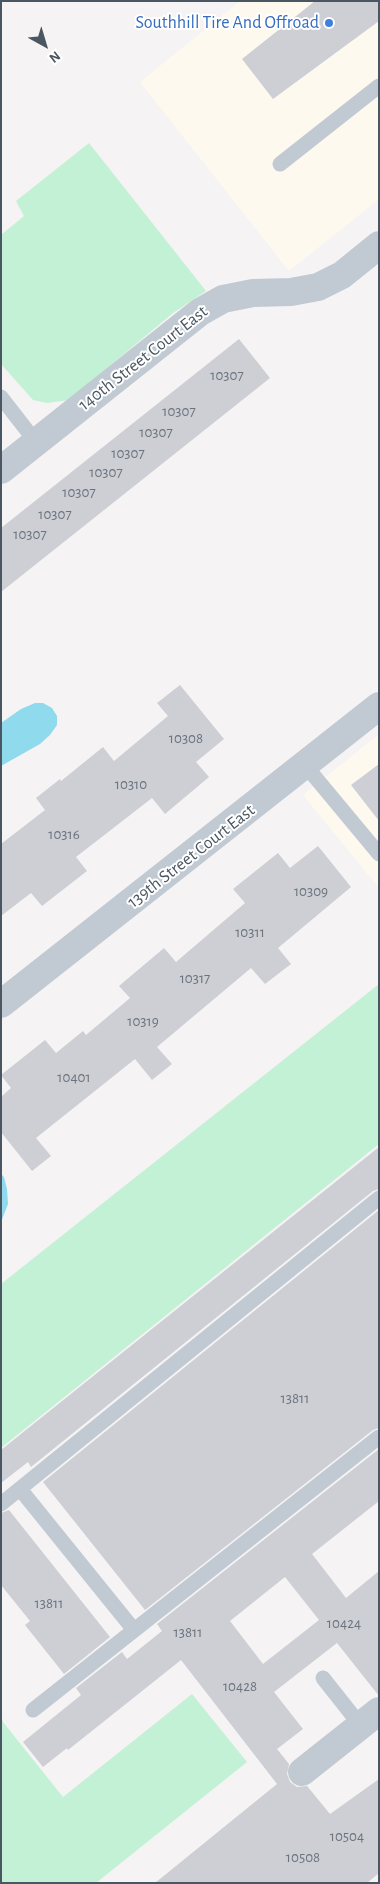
<!DOCTYPE html>
<style>
body{margin:0}
#map{position:relative;width:380px;height:1884px;overflow:hidden;background:#f5f3f3;font-family:"Alegreya Sans",sans-serif}
canvas{display:block}
.frame{position:absolute;inset:0;border:2px solid #4a5661;pointer-events:none}
.north{position:absolute;left:20px;top:20px;width:50px;height:50px;-webkit-text-stroke:4px #fff;paint-order:stroke;rotate:141deg;font-size:14px;font-weight:700;line-height:20px;text-align:center;color:#4a5661}
.north::after{content:'';display:block;margin:auto;width:18px;height:22px;background:#4a5661;clip-path:polygon(50% 0,100% 100%,50% 72%,0 100%)}
</style>
<div id="map">
<canvas width="380" height="1884"></canvas>
<div class="frame"></div>
<div class="north">N</div>
</div>
<script>
const c = document.querySelector('canvas').getContext('2d');
c.lineJoin = 'round';
function fill(path, color) { c.fillStyle = color; c.fill(path, 'evenodd'); }
const shape = rows => new Path2D(rows.map(r => 'M' + r).join(''));
function strokePath(path, color, width, dash) { c.strokeStyle = color; c.lineWidth = width; c.lineCap = dash ? 'butt' : 'round'; c.setLineDash(dash || []); c.stroke(path); }
function write(font, color, halo, rows, align = 'center') {
  c.font = font + ' "Alegreya Sans",sans-serif'; c.lineWidth = 4; c.setLineDash([]); c.textBaseline = 'middle'; c.strokeStyle = halo; c.fillStyle = color; for (const [text, x, y, turn = 0] of rows) {
    c.save(); c.translate(x, y); c.rotate((+turn || 0) * Math.PI / 180); c.textAlign = isNaN(turn) ? turn : align; if (halo) c.strokeText(text, 0, 0); c.fillText(text, 0, 0); c.restore();
  }
}
fill(shape([
 [240,1,379,1,379,199,289,271,140,82],
 [379,734,379,888,303,795]
]), '#fdf9ef');
fill(shape([
 [89,143,206,291,173,313,69,400,47,403,33,400,1,364,1,235,24,216,16,201],
 [379,984,379,1144,1,1448,1,1284],
 [192,1694,247,1762,96,1883,1,1883,1,1715,3,1722,63,1797]
]), '#c3f1d5');
fill(shape([
 [35,703,43,703,52,708,57,716,57,725,50,735,40,744,1,766,1,723,21,709],
 [1,1174,4,1177,7,1189,8,1204,1,1222]
]), '#90daee');
fill(shape([
 [315,1,379,1,379,21,273,99,242,59],
 [239,339,270,378,1,592,1,528],
 [180,685,224,739,196,762,209,777,165,814,152,798,76,857,87,871,42,906,31,893,1,916,1,844,45,810,36,798,60,779,61,781,103,747,114,761,168,716,157,703],
 [379,764,379,821,351,785],
 [318,846,351,887,278,948,291,964,265,984,251,968,157,1047,172,1064,152,1080,135,1059,36,1138,51,1156,32,1171,1,1132,1,1097,11,1088,1,1075,45,1040,56,1053,83,1031,86,1035,130,998,119,986,164,948,176,962,245,903,233,889,278,853,290,868],
 [379,1147,379,1189,373,1191,31,1467,28,1462,1,1483,1,1450],
 [379,1210,379,1428,373,1430,145,1610,43,1482],
 [379,1449,379,1501,312,1554,346,1598,379,1571,379,1696,337,1643,274,1692,303,1729,277,1749,289,1764,287,1774,290,1782,297,1787,307,1786,330,1814,379,1779,379,1873,367,1883,155,1883,277,1784,181,1660,68,1750,67,1748,43,1767,23,1742,81,1695,76,1688,122,1652,127,1659,162,1631,157,1624],
 [285,1577,319,1620,263,1664,230,1621],
 [9,1510,110,1637,64,1674,25,1625,30,1621,1,1585,1,1513]
]), '#cdcfd5');
strokePath(shape([
 [280,164,379,86],
 [1,397,36,442],
 [305,765,379,854],
 [20,1489,134,1630],
 [1,1504,379,1198],
 [323,1678,361,1726],
 [33,1710,379,1437]
]), '#c1cad2', 15);
strokePath(shape([
 [1,470,200,312,223,299,253,293,291,292,318,287,342,275,379,245],
 [1,1004,379,706],
 [302,1772,379,1711]
]), '#c1cad2', 28);
for (const [x, y, r, color] of [
 [329,23,5,"#3f7fe0"]
]) { const dot = new Path2D(); dot.arc(x, y, r, 0, 2 * Math.PI); c.fillStyle = color; c.fill(dot); strokePath(dot, '#fff', 2); }
write('15px', '#6b747e', null, [
 ["10307",227,375],
 ["10307",179,411],
 ["10307",156,432],
 ["10307",128,453],
 ["10307",106,472],
 ["10307",79,492],
 ["10307",55,514],
 ["10307",30,534],
 ["10308",186,738],
 ["10310",131,784],
 ["10316",64,834],
 ["10309",311,891],
 ["10311",250,932],
 ["10317",195,978],
 ["10319",143,1021],
 ["10401",74,1077],
 ["13811",295,1398],
 ["13811",49,1603],
 ["10424",344,1623],
 ["13811",188,1632],
 ["10428",240,1686],
 ["10504",347,1836],
 ["10508",303,1857]
]);
write('18px', '#366cbe', '#fff', [
 ["Southhill Tire And Offroad",319,23]
], 'right');
write('18px', '#4a5661', '#fff', [
 ["140th Street Court East",143,358,-38],
 ["139th Street Court East",191,856,-38]
]);
</script>
